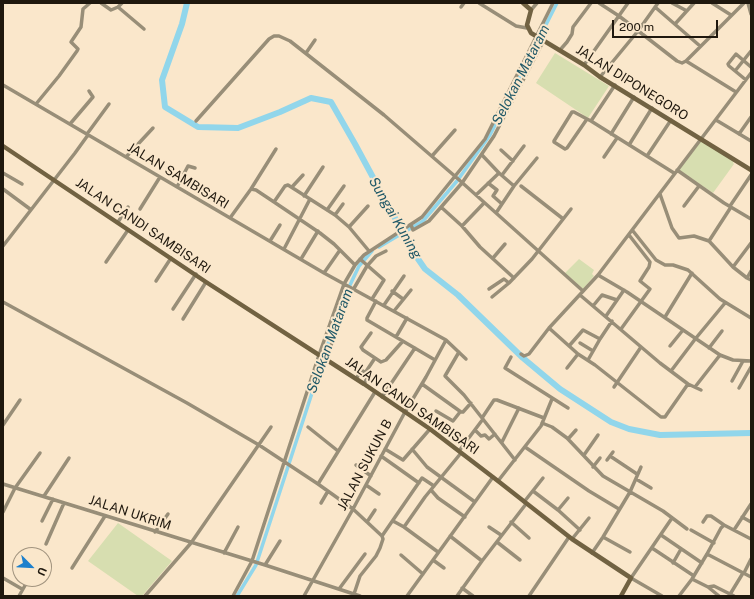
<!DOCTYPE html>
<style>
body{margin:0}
#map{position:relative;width:754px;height:599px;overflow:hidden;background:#fae7cb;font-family:"Public Sans",sans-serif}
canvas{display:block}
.frame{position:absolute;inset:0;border:4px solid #1f180e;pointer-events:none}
.north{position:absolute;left:12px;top:547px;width:40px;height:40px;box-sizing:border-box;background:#fae7cb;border:1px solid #a2947f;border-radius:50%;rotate:114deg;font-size:11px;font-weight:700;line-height:16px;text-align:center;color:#1f180e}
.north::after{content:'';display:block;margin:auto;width:14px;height:18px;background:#1e80cc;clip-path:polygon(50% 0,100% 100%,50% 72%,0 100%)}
.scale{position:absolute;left:612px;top:20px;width:106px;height:18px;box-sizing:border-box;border:2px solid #1f180e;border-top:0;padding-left:5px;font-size:12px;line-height:14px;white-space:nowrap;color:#1f180e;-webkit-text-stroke:3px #fae7cb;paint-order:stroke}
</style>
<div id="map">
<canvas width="754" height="599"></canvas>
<div class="frame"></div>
<div class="north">U</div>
<div class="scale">200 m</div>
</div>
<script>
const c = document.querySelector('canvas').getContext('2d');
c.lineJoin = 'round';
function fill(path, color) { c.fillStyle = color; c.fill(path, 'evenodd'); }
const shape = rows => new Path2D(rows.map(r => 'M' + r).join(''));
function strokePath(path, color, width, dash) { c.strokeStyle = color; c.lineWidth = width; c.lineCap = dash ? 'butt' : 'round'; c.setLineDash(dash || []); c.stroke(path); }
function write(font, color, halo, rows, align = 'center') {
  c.font = font + ' "Public Sans",sans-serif'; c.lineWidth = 4; c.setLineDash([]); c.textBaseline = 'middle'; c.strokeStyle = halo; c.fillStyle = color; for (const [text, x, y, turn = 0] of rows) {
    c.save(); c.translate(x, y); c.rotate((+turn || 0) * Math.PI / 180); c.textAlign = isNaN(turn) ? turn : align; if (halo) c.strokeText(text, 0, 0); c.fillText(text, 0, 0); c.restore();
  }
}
fill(shape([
 [555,53,609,86,588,118,536,83],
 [701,141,734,161,733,163,734,164,713,193,679,170],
 [579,259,594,270,592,274,594,276,583,289,565,273],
 [118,523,172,561,142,596,138,596,88,561]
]), '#d7deb0');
strokePath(shape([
 [379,247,423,221,457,181,490,135,557,3],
 [237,596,256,565,341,304,359,266,372,251]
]), '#91d6eb', 3.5);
strokePath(shape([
 [187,3,182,24,162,80,165,107,198,127,238,128,280,112,311,98,331,102,355,144,396,220,400,233,425,269,458,295,523,358,560,389,611,422,629,429,660,435,751,433]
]), '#91d6eb', 6);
strokePath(shape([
 [101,3,111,10,118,7,122,3],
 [479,3,516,26,527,28],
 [599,3,619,16,677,61,682,63,686,61],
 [672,3,687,11],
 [712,3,731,15],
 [748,3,751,14],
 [118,7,144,29],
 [461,7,464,3],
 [655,7,700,46],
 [531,10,537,3],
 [675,24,694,3],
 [560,50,567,42,572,34,573,27,591,3],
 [306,53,315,40],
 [584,65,628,3],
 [735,71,751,51],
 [600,77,638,31,658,3],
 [746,80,729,66,728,64,736,54,751,67],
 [3,85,324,273,446,340,426,377,405,412,353,509,304,596],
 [615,85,591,121,674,173],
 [736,92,686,61,744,3],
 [36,104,59,76,77,51,78,49,71,42,81,27,83,9,90,3],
 [587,119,567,148,565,149,554,142,554,141,572,112,574,112,587,119,591,121],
 [716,120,751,141],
 [196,121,269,39,274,36,279,36,290,41,384,115,457,178,583,291],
 [70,124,93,97,89,91],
 [87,134,109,104],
 [611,134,634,97],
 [739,134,751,117],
 [629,145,652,108],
 [501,150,513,161],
 [482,155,499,173],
 [432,156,455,130],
 [647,156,671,120],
 [126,157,153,128],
 [604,157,617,138],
 [677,170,724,203,751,219],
 [3,173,22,184],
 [502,175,524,146],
 [488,183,497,190,493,196,502,204],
 [521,186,562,218],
 [177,187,188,166,195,168],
 [292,187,303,175],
 [3,189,30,209],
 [251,189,256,190,274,202,320,233,334,244,355,265],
 [660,194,672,228,679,238,694,236,709,241,733,267,747,278,751,280],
 [476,195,499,173,514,186],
 [304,196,323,167],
 [274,202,285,186,288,185,335,215,349,227,369,251],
 [684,206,699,186],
 [730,206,751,175],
 [441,207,462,226,480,247,514,278],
 [140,209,160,177],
 [327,210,344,186],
 [496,213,514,186,537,158],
 [335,215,343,204],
 [230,218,251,189,276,149],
 [118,222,128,207],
 [411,225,413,230,429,221,462,183,494,136,544,40],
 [462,226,484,203],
 [349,227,368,206],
 [633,231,656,260,665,265,673,265,688,270,720,299,751,318],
 [270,241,280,225],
 [709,241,731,207],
 [3,246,75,153,88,135],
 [284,249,310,199],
 [493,258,505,244],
 [301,259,318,231],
 [360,259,384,280,372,299],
 [106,262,128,230],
 [733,267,751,243],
 [324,273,340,250],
 [598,275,627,292,720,355,733,360,751,361],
 [747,278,751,271],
 [156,281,171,258],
 [489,289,504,279,509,283],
 [392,291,403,299],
 [580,295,660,363,688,384,701,390],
 [492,297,509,283,532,259,571,209],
 [376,301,367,318,367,320,435,360],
 [3,302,187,403,259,445,318,484,353,509,382,536,383,539,380,548,376,556,360,576,354,594],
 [384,305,404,276],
 [593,306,602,295,617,300],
 [173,309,196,274],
 [394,311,411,290],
 [606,316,624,290],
 [665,317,692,273],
 [183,319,206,282],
 [549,328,578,354,595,365,661,417,665,417,667,414,688,384],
 [621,329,650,289,640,281,649,267,650,262,629,235],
 [371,333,361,347,363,350,381,362,386,360,403,341],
 [396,337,407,318],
 [446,340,466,359],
 [580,343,593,351],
 [569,346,583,330,600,339],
 [670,346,683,330],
 [709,348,722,331],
 [459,352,445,376,464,395,515,460],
 [521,354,524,356,529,354,549,328,598,275,751,73],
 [511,357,505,368,568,408],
 [326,360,346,302,367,266,376,256,386,251],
 [588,360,600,339,612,321],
 [567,368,578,354],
 [671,371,696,338,725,303],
 [365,373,375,358],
 [356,379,361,371,363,371,368,376,364,384],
 [732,381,743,361],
 [422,384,461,412,463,412,471,403],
 [614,387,641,347],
 [695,387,720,355],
 [739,388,751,367],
 [382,397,415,348],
 [436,411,453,421,460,412],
 [482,418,494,400,497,400,544,418],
 [542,423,552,427,567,438,603,476,663,511,687,529],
 [3,425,20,400],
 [308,427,338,451],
 [475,430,481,436,485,435,489,439,495,434],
 [568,439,576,430],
 [502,442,519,408],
 [525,447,589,491,619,509],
 [385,449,403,460,430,429],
 [412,449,427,467,475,502],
 [459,451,483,419],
 [584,455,598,435],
 [381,456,419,483],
 [610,456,637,474],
 [607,460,613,452],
 [356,465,371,476],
 [593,467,600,458],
 [636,479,651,488],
 [498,481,541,426,552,399],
 [3,484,265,565,360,596],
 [318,484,375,392],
 [366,485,379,494],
 [431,490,438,498,465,517],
 [533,491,558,510],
 [44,496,69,458],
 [568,498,558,510,580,530],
 [524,502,543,478],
 [321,503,328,491],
 [3,512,15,488,40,453],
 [742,517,751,522],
 [42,521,53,499],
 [393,521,404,527,438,552],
 [367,522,375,510],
 [511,522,529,538],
 [703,522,707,516,711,516,724,525,751,539],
 [404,527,425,497,461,453],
 [489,527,501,535],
 [691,530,714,543],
 [734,530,751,504],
 [155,532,168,514],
 [661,535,702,563],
 [382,536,422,478,434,486],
 [450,536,482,561],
 [603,537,630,552],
 [572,539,589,518],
 [497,542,520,560],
 [46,544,64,503],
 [652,548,694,576],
 [224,553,238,527],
 [592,553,603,537,630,492,641,467],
 [707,554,751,577],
 [401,555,423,574],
 [433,560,444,568],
 [673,563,681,549],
 [265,565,280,541],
 [72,568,105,516],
 [744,573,751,559],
 [3,578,22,589],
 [692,579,708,587,719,596],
 [708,587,714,586,734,596],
 [462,588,473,596],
 [339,589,365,554],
 [19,596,27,582],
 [145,596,191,543,271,427],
 [233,596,252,561,319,355,344,284,355,265,364,255,422,217,485,139,553,3],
 [407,596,493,477],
 [457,596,482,561,526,504],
 [529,596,569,537],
 [662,596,631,578,672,518],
 [679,596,692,579,707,554,721,528,724,525],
 [729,596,743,573]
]), '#988e78', 3.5);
strokePath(shape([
 [523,3,531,10,527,25,531,33,584,65,600,77,751,170],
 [3,146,206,282,364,384,430,429,498,481,572,539,631,578,621,596]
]), '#716242', 4.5);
write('13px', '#1f180e', '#fae7cb', [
 ["JALAN DIPONEGORO",632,83,32],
 ["JALAN SAMBISARI",178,176,31],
 ["JALAN CANDI SAMBISARI",143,226,34],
 ["JALAN CANDI SAMBISARI",412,406,35],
 ["JALAN SUKUN B",365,465,-62],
 ["JALAN UKRIM",130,513,18]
]);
write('italic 14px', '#205968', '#fae7cb', [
 ["Selokan Mataram",521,75,-63],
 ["Sungai Kuning",395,218,60],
 ["Selokan Mataram",330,341,-70]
]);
</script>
